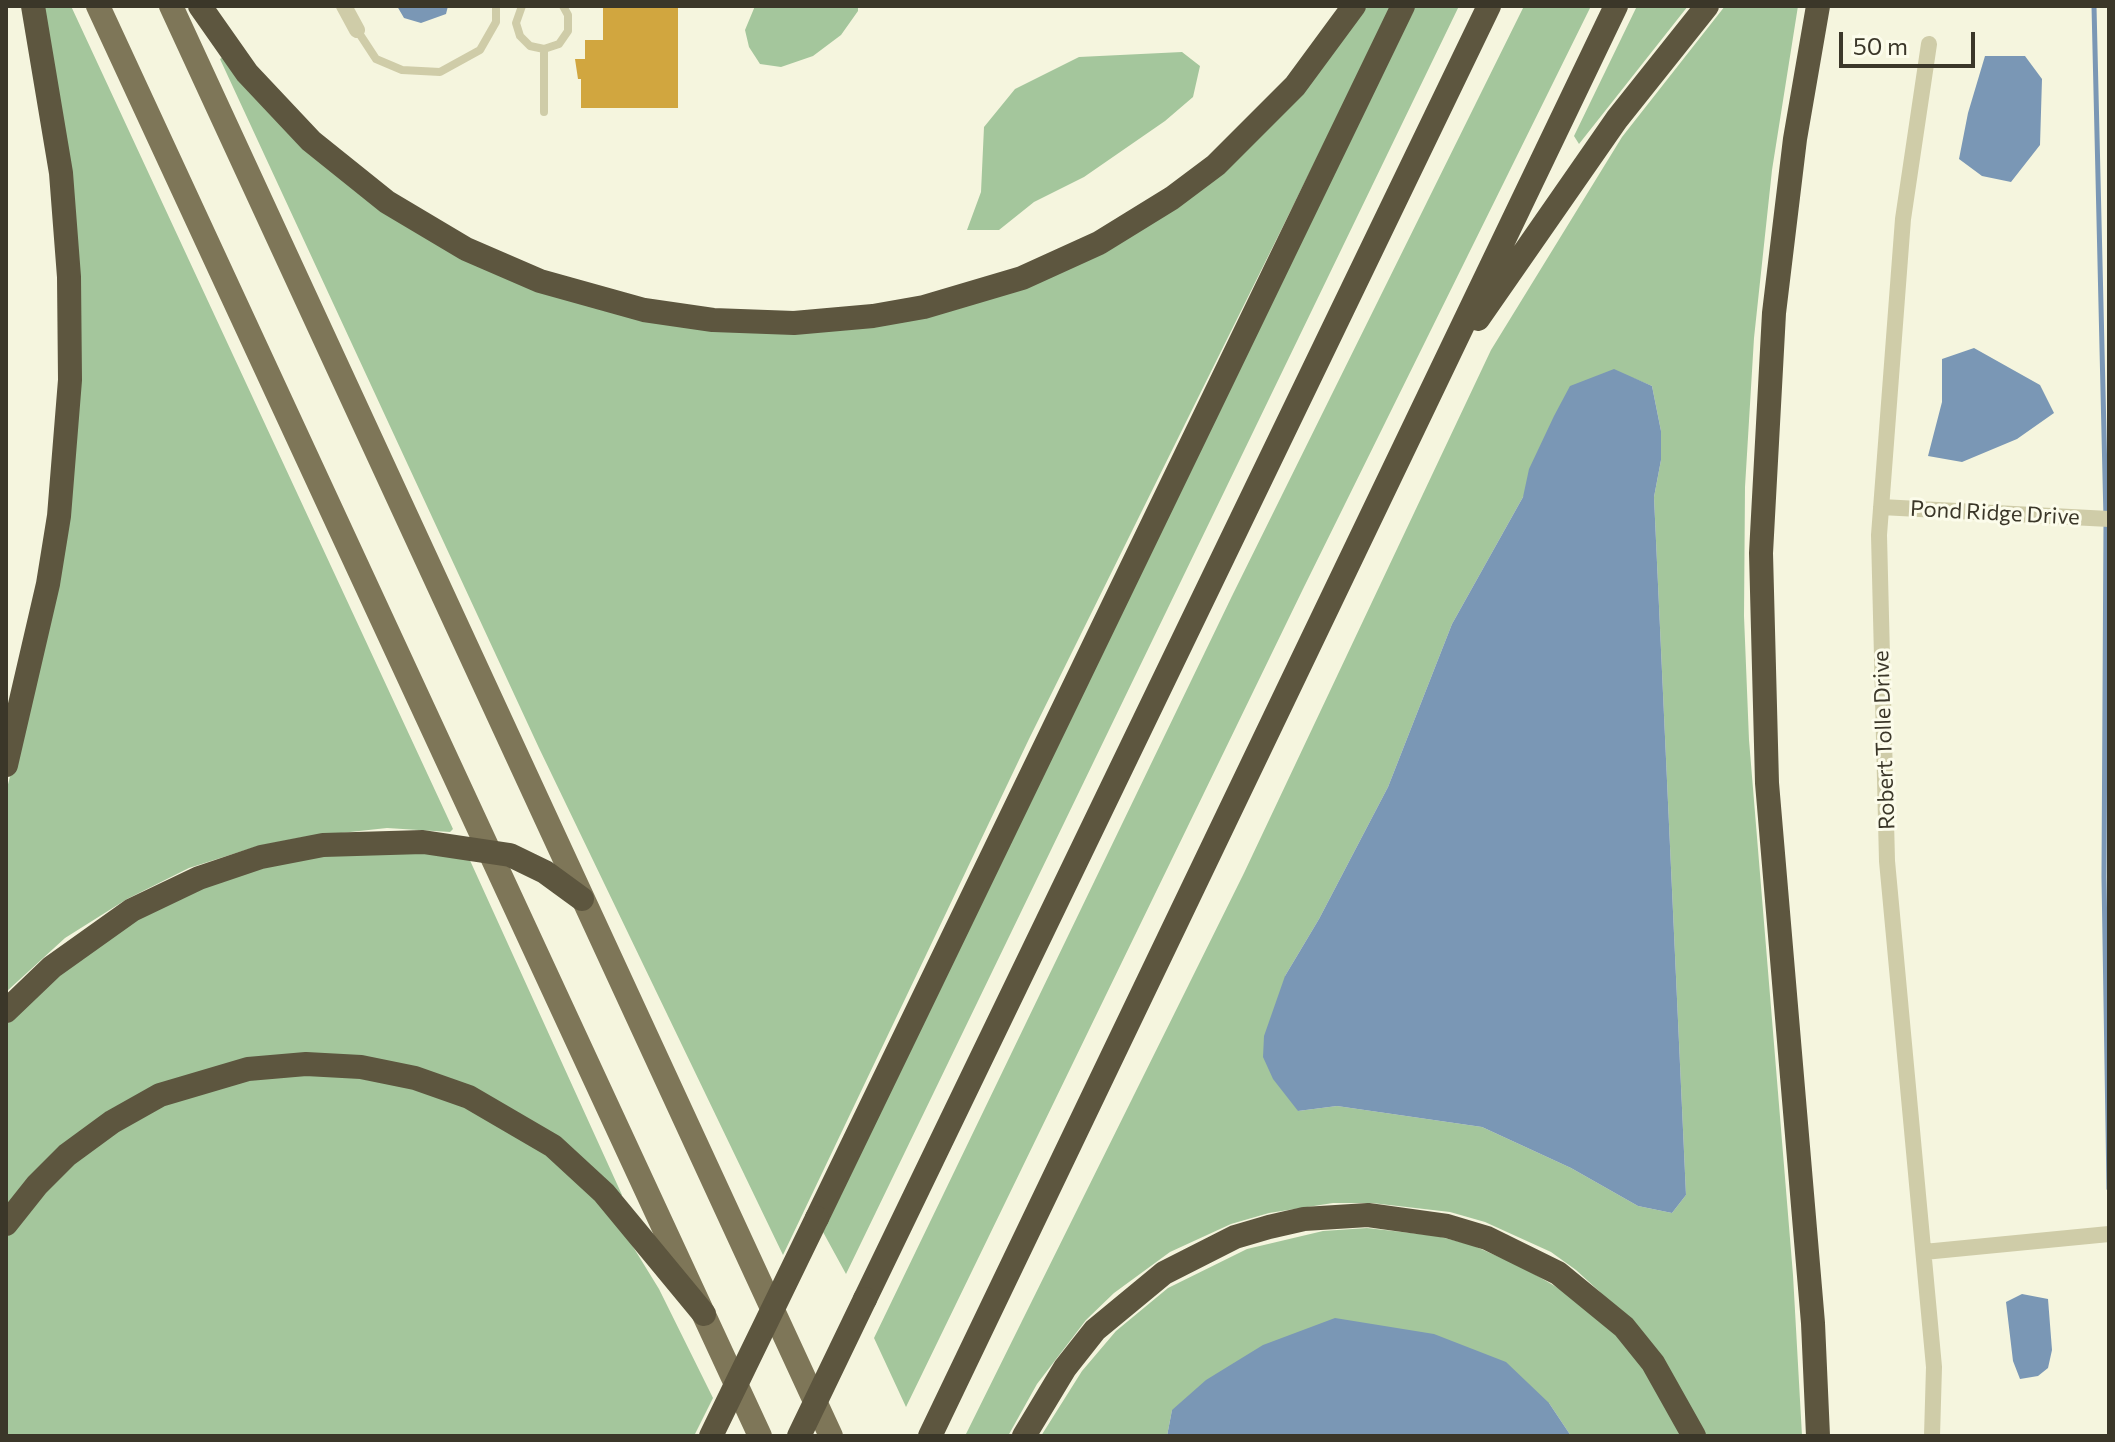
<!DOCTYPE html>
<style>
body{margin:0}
#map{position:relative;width:2115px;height:1442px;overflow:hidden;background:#f5f5de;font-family:Commissioner,sans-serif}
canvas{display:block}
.frame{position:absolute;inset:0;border:8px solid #3b3729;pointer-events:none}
.scale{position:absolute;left:1839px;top:32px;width:136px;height:36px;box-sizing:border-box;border:4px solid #3b3729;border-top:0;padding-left:10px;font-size:24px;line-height:28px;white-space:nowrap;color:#3b3729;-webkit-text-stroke:6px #fcfceb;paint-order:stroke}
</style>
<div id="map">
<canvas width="2115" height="1442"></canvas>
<div class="frame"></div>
<div class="scale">50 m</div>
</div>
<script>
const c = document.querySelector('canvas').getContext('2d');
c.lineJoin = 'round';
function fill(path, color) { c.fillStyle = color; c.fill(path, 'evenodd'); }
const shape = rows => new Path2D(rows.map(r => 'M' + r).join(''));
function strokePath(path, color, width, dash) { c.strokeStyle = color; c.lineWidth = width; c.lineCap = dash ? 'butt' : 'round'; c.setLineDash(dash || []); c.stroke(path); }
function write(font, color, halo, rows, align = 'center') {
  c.font = font + ' Commissioner,sans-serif'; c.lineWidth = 6; c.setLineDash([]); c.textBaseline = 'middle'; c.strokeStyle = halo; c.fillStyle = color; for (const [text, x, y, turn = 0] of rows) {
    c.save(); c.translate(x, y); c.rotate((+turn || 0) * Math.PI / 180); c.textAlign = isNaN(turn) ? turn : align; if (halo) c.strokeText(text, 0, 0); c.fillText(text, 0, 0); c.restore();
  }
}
fill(shape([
 [42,6,71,6,453,829,450,832,387,828,304,837,258,846,189,868,127,899,65,938,6,992,6,792,40,662,72,457],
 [755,6,858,6,858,11,841,35,813,56,781,67,760,64,749,47,745,30],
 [1363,6,1392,6,1029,739,783,1255,539,748,220,59,224,56,333,172,600,309,891,321,1178,203],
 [1411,6,1459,6,846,1274,823,1232],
 [1524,6,1591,6,1303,589,906,1407,874,1338,1232,596],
 [1637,6,1688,6,1579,144,1574,136],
 [1725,6,1798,6,1772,170,1754,338,1745,487,1744,616,1749,740,1793,1275,1802,1436,1704,1436,1600,1292,1576,1270,1551,1252,1485,1222,1450,1212,1372,1203,1333,1203,1269,1213,1231,1224,1170,1252,1114,1293,1086,1320,1037,1384,1008,1436,965,1436,1244,873,1491,350,1622,137],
 [1633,378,1652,386,1661,431,1661,460,1654,497,1686,1195,1672,1213,1638,1206,1571,1168,1482,1127,1337,1106,1298,1111,1285,976,1319,919,1388,787,1452,624,1523,497],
 [1182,52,1200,66,1193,97,1165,121,1084,177,1034,202,999,230,967,230,981,192,984,127,1015,89,1079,57],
 [389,848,468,856,622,1195,618,1197,468,1087,234,1063,178,1078,6,1208,6,1021,24,1001,129,919,265,862],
 [299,1073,391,1081,463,1104,537,1146,589,1193,627,1237,659,1289,713,1398,694,1436,6,1436,6,1239,14,1227,69,1164,155,1107,234,1081],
 [1367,1228,1437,1236,1472,1245,1524,1268,1575,1298,1618,1337,1647,1372,1685,1436,1571,1436,1549,1403,1172,1410,1167,1436,1041,1436,1082,1371,1116,1331,1168,1288,1247,1249,1323,1231]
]), '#a4c69c');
fill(shape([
 [397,6,448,6,446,14,421,23,404,18],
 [1985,56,2025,56,2042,79,2040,145,2011,182,1982,176,1959,159,1968,113],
 [1974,348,2040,385,2054,413,2017,439,1962,462,1928,456,1942,402,1942,359],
 [1614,369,1652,386,1661,431,1661,460,1654,497,1686,1195,1672,1213,1638,1206,1571,1168,1482,1127,1337,1106,1298,1111,1273,1079,1263,1057,1264,1036,1285,976,1319,919,1388,787,1452,624,1523,497,1529,469,1554,416,1570,386],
 [2022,1294,2048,1299,2052,1350,2048,1368,2038,1376,2020,1379,2013,1361,2006,1302],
 [1335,1318,1434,1334,1506,1362,1549,1403,1571,1436,1167,1436,1172,1410,1206,1380,1263,1345]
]), '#7a97b5');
strokePath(shape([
 [2094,6,2106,519,2104,877,2109,1189]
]), '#7a97b5', 5);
fill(shape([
 [603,6,678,6,678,108,581,108,581,79,578,79,575,59,585,59,585,40,603,40]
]), '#d1a63f');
strokePath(shape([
 [522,6,516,23,520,36,530,46,544,49,559,44,568,31,568,15,563,6],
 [357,30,376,59,402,70,440,72,480,50,496,22,496,6],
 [544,112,544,49]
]), '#cfcca8', 8);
strokePath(shape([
 [344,6,357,30],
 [1929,44,1903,219,1879,535,1887,861,1934,1367,1932,1436],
 [1881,507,2109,519],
 [1924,1252,2109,1234]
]), '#cfcca8', 16);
strokePath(shape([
 [98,6,760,1436],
 [171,6,831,1436]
]), '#7e7658', 24);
strokePath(shape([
 [200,6,247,73,311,141,387,202,466,249,540,281,644,310,713,320,794,323,873,316,924,307,1022,278,1099,243,1172,198,1216,165,1295,86,1354,6],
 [1818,6,1795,139,1774,313,1761,553,1767,783,1813,1323,1818,1436],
 [1478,319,1617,119,1707,6],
 [6,765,48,584,59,516,70,380,69,277,61,173,33,6],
 [6,1011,52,967,132,910,199,878,261,857,323,845,423,842,510,855,545,872,582,899],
 [817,1218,1403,6],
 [6,1224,37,1185,67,1155,112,1122,160,1095,248,1069,306,1064,361,1067,415,1078,469,1097,553,1146,604,1193,704,1314],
 [865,1299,1489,6],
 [930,1436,1616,6],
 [1024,1436,1065,1368,1095,1330,1164,1273,1235,1237,1269,1227,1304,1219,1368,1215,1447,1226,1487,1238,1558,1273,1624,1327,1653,1363,1694,1436]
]), '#5d563f', 24);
strokePath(shape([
 [711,1436,817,1218],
 [799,1436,865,1299]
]), '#5d563f', 24);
write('22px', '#3b3729', '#fcfceb', [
 ["Pond Ridge Drive",1995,513,3],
 ["Robert Tolle Drive",1884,740,-92]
]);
</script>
